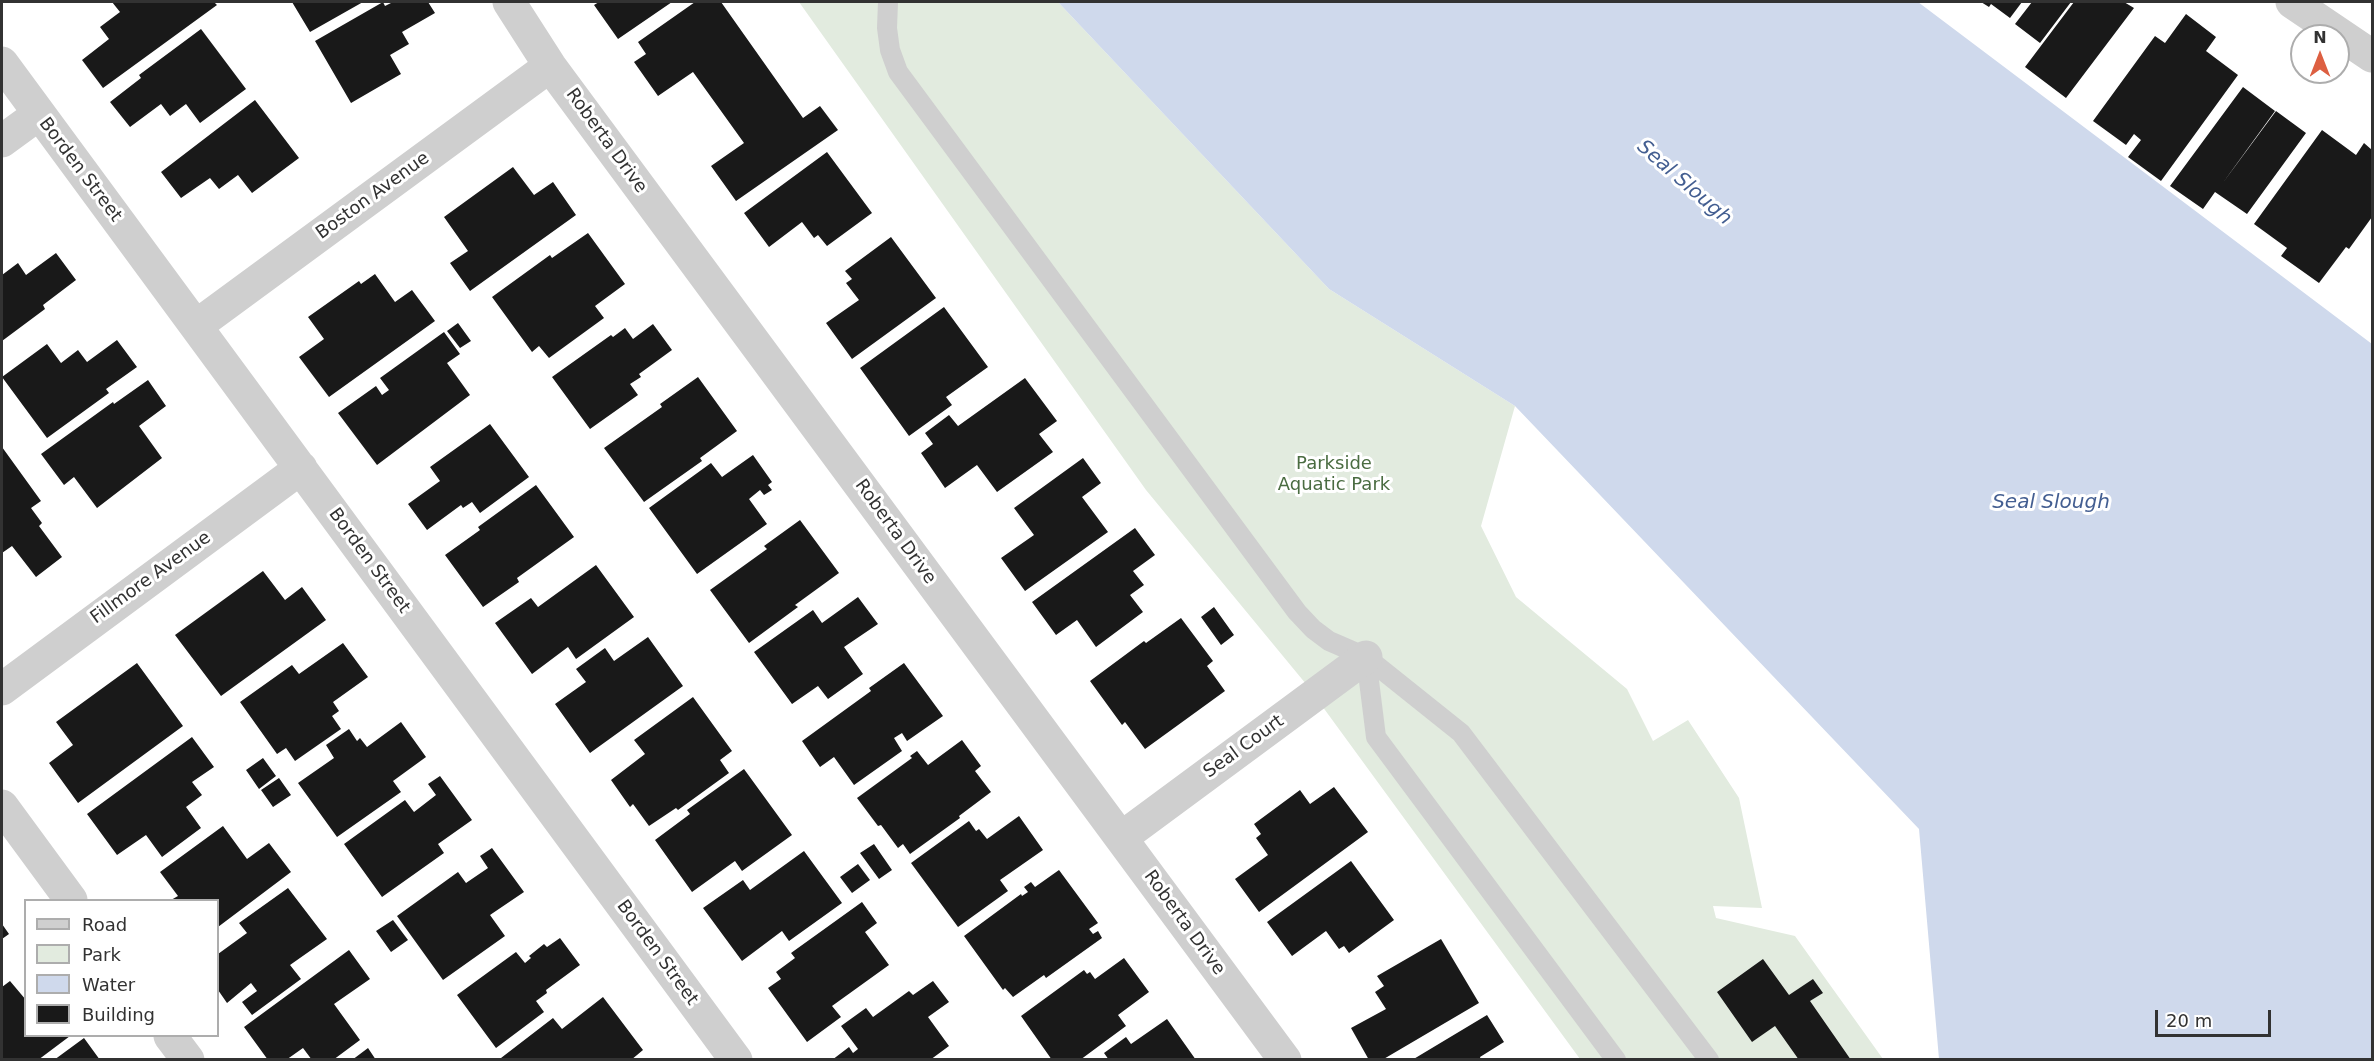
<!DOCTYPE html>
<style>
body{margin:0}
#map{position:relative;width:2374px;height:1061px;overflow:hidden;background:#fff;font-family:"DejaVu Sans",sans-serif}
canvas{display:block}
.frame{position:absolute;inset:0;border:3px solid #323232;pointer-events:none}
.legend{position:absolute;left:24px;top:899px;width:195px;height:138px;box-sizing:border-box;background:#fff;border:2px solid #adadad;margin:0;padding:8px 10px;list-style:none;font-size:18px;color:#323232}
.legend li{display:flex;align-items:center;gap:12px;height:30px}
.legend b{width:30px;border:2px solid #adadad}
.north{position:absolute;left:2290px;top:24px;width:60px;height:60px;box-sizing:border-box;background:#fff;border:2px solid #adadad;border-radius:50%;rotate:0deg;font-size:16px;font-weight:700;line-height:24px;text-align:center;color:#323232}
.north::after{content:'';display:block;margin:auto;width:21px;height:27px;background:#dd5f41;clip-path:polygon(50% 0,100% 100%,50% 72%,0 100%)}
.scale{position:absolute;left:2155px;top:1010px;width:116px;height:27px;box-sizing:border-box;border:3px solid #323232;border-top:0;padding-left:8px;font-size:18px;line-height:21px;white-space:nowrap;color:#323232;-webkit-text-stroke:4px #fff;paint-order:stroke}
</style>
<div id="map">
<canvas width="2374" height="1061"></canvas>
<div class="frame"></div>
<ul class="legend">
<li><b style="height:8px;background:#cfcfcf"></b>Road</li>
<li><b style="height:16px;background:#e2ebdf"></b>Park</li>
<li><b style="height:16px;background:#cfd9ec"></b>Water</li>
<li><b style="height:16px;background:#191919"></b>Building</li>
</ul>
<div class="north">N</div>
<div class="scale">20 m</div>
</div>
<script>
const c = document.querySelector('canvas').getContext('2d');
c.lineJoin = 'round';
function fill(path, color) { c.fillStyle = color; c.fill(path, 'evenodd'); }
const shape = rows => new Path2D(rows.map(r => 'M' + r).join(''));
function strokePath(path, color, width, dash) { c.strokeStyle = color; c.lineWidth = width; c.lineCap = dash ? 'butt' : 'round'; c.setLineDash(dash || []); c.stroke(path); }
function write(font, color, halo, rows, align = 'center') {
  c.font = font + ' "DejaVu Sans",sans-serif'; c.lineWidth = 6; c.setLineDash([]); c.textBaseline = 'middle'; c.strokeStyle = halo; c.fillStyle = color; for (const [text, x, y, turn = 0] of rows) {
    c.save(); c.translate(x, y); c.rotate((+turn || 0) * Math.PI / 180); c.textAlign = isNaN(turn) ? turn : align; if (halo) c.strokeText(text, 0, 0); c.fillText(text, 0, 0); c.restore();
  }
}
fill(shape([
 [799,2,1058,2,1329,289,1515,406,1481,526,1516,597,1627,689,1653,741,1688,720,1739,798,1762,908,1713,906,1716,918,1795,936,1883,1059,1580,1059,1306,684,1146,490]
]), '#e2ebdf');
fill(shape([
 [1058,2,1918,2,2372,344,2372,1059,1939,1059,1919,829,1515,406,1329,289]
]), '#cfd9ec');
fill(shape([
 [112,2,214,2,217,5,103,88,82,60,109,39,100,27,120,12],
 [292,2,363,2,310,32],
 [383,2,385,6,393,2,428,2,435,13,402,32,409,44,390,55,401,74,351,103,315,41],
 [599,2,672,2,618,39,594,5],
 [695,2,721,2,803,118,820,106,838,130,736,201,711,166,744,143,693,72,658,96,634,62,646,54,638,42],
 [1981,2,2022,2,2010,18,1991,4,1989,7],
 [2032,2,2071,2,2040,43,2015,24],
 [2074,2,2124,2,2134,8,2066,98,2025,67],
 [2186,14,2216,37,2206,51,2238,75,2161,181,2128,157,2141,140,2134,134,2126,145,2093,121,2155,36,2165,43],
 [201,29,246,89,200,123,186,104,170,116,161,104,130,127,110,102,141,78,139,75],
 [2243,87,2275,111,2222,184,2276,111,2306,133,2247,214,2215,192,2203,209,2170,186],
 [255,100,299,158,252,193,238,175,219,189,210,178,181,198,161,172],
 [2322,130,2356,155,2364,143,2372,150,2372,217,2349,249,2346,247,2319,283,2281,256,2287,248,2254,224],
 [827,152,872,213,827,246,818,235,814,238,802,222,769,247,744,213],
 [513,167,534,195,553,182,576,215,470,291,450,263,468,251,444,217],
 [588,233,625,284,595,306,604,318,549,358,539,346,532,352,492,297,550,255,552,258],
 [891,237,936,298,852,359,826,323,859,300,846,283,852,279,845,271],
 [56,253,76,280,43,305,45,309,2,341,2,275,18,263,26,275],
 [375,274,395,302,412,290,435,321,329,397,299,357,324,339,308,317,359,281,361,284],
 [944,307,988,367,946,397,952,405,909,436,860,368],
 [458,323,471,341,460,348,447,331],
 [653,324,672,350,639,374,641,377,630,384,638,395,590,429,552,377,611,335,613,337,625,328,633,339],
 [444,332,460,354,447,363,470,395,377,465,338,413,376,386,382,395,389,390,380,378],
 [117,340,137,367,106,389,109,393,47,438,2,377,47,344,61,363,78,350,87,362],
 [698,377,737,431,700,458,702,461,644,502,604,448,662,407,660,404],
 [1025,378,1057,421,1039,434,1053,452,997,492,977,465,945,488,921,453,933,444,925,433,949,415,958,426],
 [148,380,166,406,139,426,162,458,97,508,74,477,64,485,41,454,113,402,114,404],
 [490,424,529,477,480,513,472,502,463,508,461,505,427,530,408,504,440,481,430,467],
 [2,447,41,501,31,508,42,523,39,526,62,557,36,577,12,546,2,553],
 [753,455,772,482,768,485,772,490,764,495,760,490,749,499,767,524,697,574,649,508,711,463,722,477],
 [1083,458,1101,483,1082,497,1108,532,1025,591,1001,558,1034,535,1014,508],
 [536,485,574,537,517,578,519,582,483,607,445,555,480,530,478,527],
 [800,520,839,573,795,605,798,607,749,643,710,590,767,549,764,546],
 [1135,528,1155,555,1133,571,1144,585,1130,595,1143,612,1096,647,1077,620,1056,635,1032,602],
 [596,565,634,617,576,659,568,647,532,674,495,623,531,598,538,607],
 [263,571,285,600,302,587,326,620,221,696,175,635],
 [858,597,878,624,844,647,863,674,828,699,818,686,792,704,754,652,813,610,822,623],
 [1214,607,1234,635,1221,645,1201,617],
 [1181,618,1213,661,1207,666,1225,691,1145,749,1125,722,1122,725,1090,681,1144,641,1146,643],
 [648,637,683,686,590,753,555,704,586,682,576,669,605,648,614,661],
 [343,643,368,677,333,702,339,711,332,716,341,729,295,761,286,748,277,754,240,702,292,665,299,674],
 [137,663,183,726,78,803,49,763,73,745,56,722],
 [904,663,943,716,907,741,902,733,894,738,902,751,854,785,834,757,820,767,802,741,871,691,869,688],
 [693,697,732,751,720,760,729,773,678,810,676,808,649,826,633,804,630,807,611,780,645,754,634,740],
 [401,722,426,757,393,781,401,792,337,837,298,783,334,758,326,745,349,729,357,741,360,738,367,747],
 [192,737,214,767,192,782,202,795,186,807,201,828,162,857,146,835,117,855,87,814],
 [962,740,981,766,975,771,991,792,959,816,960,818,910,854,903,844,898,848,881,825,878,826,857,798,912,758,910,756,917,751,928,765],
 [263,758,276,776,259,789,246,770],
 [744,769,792,835,742,871,735,861,692,892,655,840,690,814,687,810],
 [440,776,472,820,438,844,444,853,382,897,344,844,405,800,414,812,436,795,428,784],
 [279,778,291,795,273,807,261,790],
 [1334,787,1368,832,1259,912,1235,879,1268,855,1256,838,1261,834,1254,824,1300,790,1310,804],
 [1019,816,1043,850,1000,880,1008,891,958,927,911,863,969,821,976,831,979,829,987,839],
 [223,826,247,859,269,843,291,872,218,927,218,900,171,900,178,896,160,872],
 [874,844,892,870,879,879,860,853],
 [492,848,524,892,490,915,505,936,443,980,397,916,458,872,466,883,488,868,480,856],
 [804,851,842,903,789,941,782,931,742,961,703,908,743,880,750,890],
 [1351,861,1394,920,1349,953,1344,946,1339,949,1326,931,1292,956,1267,922],
 [858,864,870,880,852,893,840,877],
 [1059,870,1098,923,1089,929,1093,934,1098,931,1102,938,1046,978,1044,975,1013,997,1005,988,1003,990,964,936,1021,894,1022,896,1028,892,1024,887,1031,882,1035,887],
 [288,888,327,939,290,965,301,979,252,1015,242,1002,257,991,251,983,227,1003,218,990,218,954,247,933,239,923],
 [862,902,877,923,865,932,889,965,832,1006,841,1017,807,1042,768,988,781,979,776,972,795,958,791,953],
 [393,920,408,940,391,952,376,931],
 [2,924,9,934,2,939],
 [560,938,580,965,546,990,547,993,536,1001,544,1012,496,1048,457,995,516,952,525,963,531,958,529,956,544,944,547,947],
 [1441,939,1479,1003,1382,1060,1369,1060,1351,1028,1386,1009,1375,992,1384,986,1377,976],
 [349,950,370,979,334,1004,360,1040,333,1060,312,1060,303,1048,286,1060,268,1060,244,1027],
 [1124,958,1149,992,1118,1015,1126,1026,1080,1060,1052,1060,1021,1016,1084,970,1087,974,1090,972,1095,979],
 [1763,959,1789,995,1813,979,1823,993,1810,1001,1851,1060,1799,1060,1775,1026,1752,1042,1717,992],
 [10,981,26,1000,26,1036,70,1036,38,1060,2,1060,2,987],
 [933,981,949,1002,928,1017,949,1046,930,1060,832,1060,849,1047,853,1053,858,1049,841,1026,866,1008,873,1017,909,991,913,995],
 [603,997,643,1050,631,1060,502,1060,501,1058,553,1018,562,1029],
 [1487,1015,1504,1042,1480,1057,1481,1060,1412,1060],
 [1167,1019,1196,1060,1109,1060,1104,1053,1126,1037,1131,1044],
 [84,1038,100,1060,54,1060],
 [368,1048,376,1060,352,1060]
]), '#191919');
strokePath(shape([
 [888,2,887,28,890,50,898,72,1297,612,1313,629,1329,641,1366,657,1461,733,1709,1060],
 [1366,657,1376,737,1616,1060]
]), '#cfcfcf', 20);
strokePath(shape([
 [509,2,550,66,1285,1060],
 [2292,2,2372,56],
 [2,63,736,1060],
 [2,141,39,114],
 [196,326,550,66],
 [2,689,301,468],
 [2,806,71,900],
 [1121,838,1366,657],
 [170,1036,188,1060]
]), '#cfcfcf', 33);
write('18px', '#323232', '#fff', [
 ["Roberta Drive",606,141,54],
 ["Borden Street",80,170,53],
 ["Boston Avenue",373,196,-36],
 ["Roberta Drive",895,532,54],
 ["Borden Street",369,561,54],
 ["Fillmore Avenue",151,578,-36],
 ["Seal Court",1244,747,-36],
 ["Roberta Drive",1184,923,54],
 ["Borden Street",657,953,54]
]);
write('18px', '#4a6c41', '#fff', [
 ["Parkside",1334,464],
 ["Aquatic Park",1334,485]
]);
write('italic 20px', '#435e91', '#fff', [
 ["Seal Slough",1684,183,41],
 ["Seal Slough",2051,503]
]);
</script>
